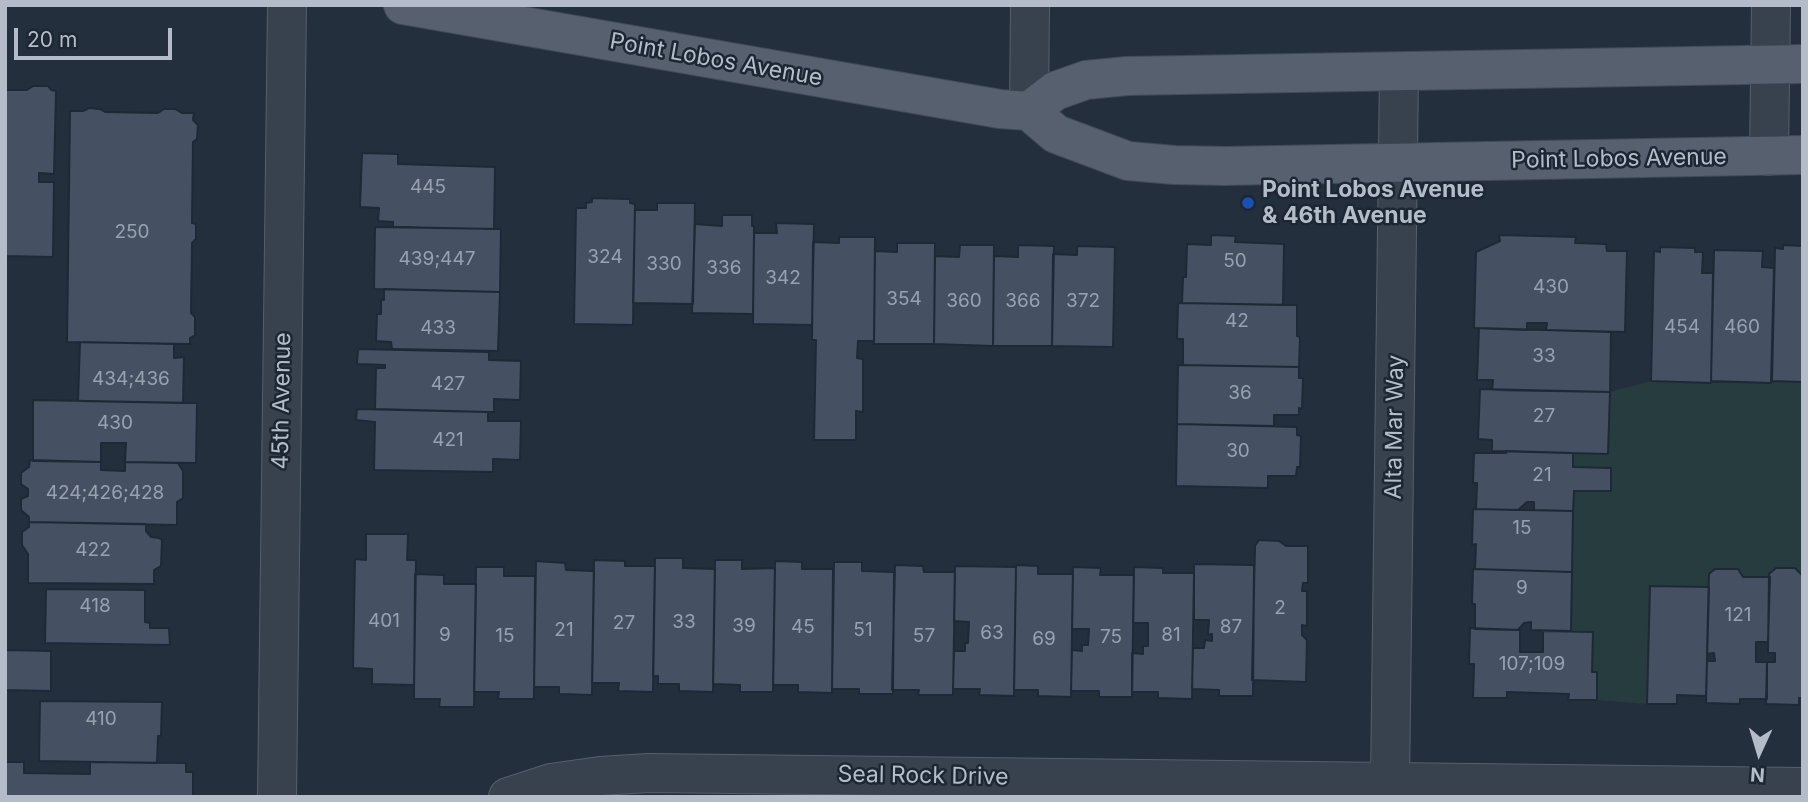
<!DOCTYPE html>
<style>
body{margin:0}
#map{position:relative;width:1808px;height:802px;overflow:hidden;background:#242f3e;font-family:Inter,sans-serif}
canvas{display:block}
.frame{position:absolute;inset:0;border:7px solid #b4bcc9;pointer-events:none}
.north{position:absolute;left:1724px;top:718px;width:70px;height:70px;-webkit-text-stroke:5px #1d2633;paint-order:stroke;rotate:184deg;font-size:19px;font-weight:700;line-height:28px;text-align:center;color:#b4bcc9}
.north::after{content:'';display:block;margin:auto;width:24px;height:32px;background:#b4bcc9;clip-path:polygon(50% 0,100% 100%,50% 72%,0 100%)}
.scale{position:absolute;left:14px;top:28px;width:158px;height:32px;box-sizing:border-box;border:4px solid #b4bcc9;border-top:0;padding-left:9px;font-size:21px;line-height:24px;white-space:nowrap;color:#b4bcc9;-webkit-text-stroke:5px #1d2633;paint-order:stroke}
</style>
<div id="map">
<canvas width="1808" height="802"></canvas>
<div class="frame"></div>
<div class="north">N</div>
<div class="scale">20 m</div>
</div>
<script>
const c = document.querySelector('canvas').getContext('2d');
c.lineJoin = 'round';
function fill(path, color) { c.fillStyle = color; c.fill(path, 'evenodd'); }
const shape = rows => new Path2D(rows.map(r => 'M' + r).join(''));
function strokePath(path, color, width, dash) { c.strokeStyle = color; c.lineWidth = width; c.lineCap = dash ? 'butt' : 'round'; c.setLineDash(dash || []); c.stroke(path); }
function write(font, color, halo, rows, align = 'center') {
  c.font = font + ' Inter,sans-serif'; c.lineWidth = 5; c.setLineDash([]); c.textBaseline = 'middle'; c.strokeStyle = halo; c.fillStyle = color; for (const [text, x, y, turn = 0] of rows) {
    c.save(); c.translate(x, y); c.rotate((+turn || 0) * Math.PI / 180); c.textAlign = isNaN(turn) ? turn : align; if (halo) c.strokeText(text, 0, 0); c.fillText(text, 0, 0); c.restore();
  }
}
fill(shape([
 [1651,381,1711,383,1803,382,1803,576,1795,568,1776,568,1769,574,1770,577,1743,577,1737,569,1716,569,1709,574,1709,587,1650,586,1647,704,1597,700,1597,673,1592,672,1593,632,1571,631,1574,491,1610,491,1611,468,1573,467,1573,453,1608,453,1610,392]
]), '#263c3f');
const building = shape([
 [33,86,48,86,51,90,56,91,54,174,39,173,39,182,54,182,53,257,5,256,5,90,27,90,33,86],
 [89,108,100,109,105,112,158,113,164,109,175,109,182,113,194,113,193,120,198,125,197,139,193,142,192,223,196,224,196,239,192,243,191,313,195,317,195,335,190,338,190,344,67,342,70,111,83,111,89,108],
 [362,153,398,154,398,164,495,167,494,229,393,227,393,222,378,221,379,208,360,207,362,153],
 [592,198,630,199,630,203,635,204,633,325,574,324,576,208,586,208,586,203,592,202,592,198],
 [657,203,695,203,693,304,633,303,635,210,657,210,657,203],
 [722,215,752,215,752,226,754,226,754,233,753,314,692,313,695,224,722,226,722,215],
 [776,223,814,224,812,325,753,324,754,233,777,233,776,223],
 [375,227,501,229,500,292,374,289,375,227],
 [1211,235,1236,236,1235,242,1284,244,1283,305,1182,303,1183,277,1186,277,1187,244,1211,245,1211,235],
 [1499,235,1576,237,1575,243,1606,244,1607,251,1627,251,1625,332,1546,330,1547,323,1527,323,1527,330,1474,328,1476,252,1500,241,1499,235],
 [839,237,875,237,874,341,858,341,857,358,863,359,863,412,856,411,856,440,814,440,816,340,812,340,813,242,839,243,839,237],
 [897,243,935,243,934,344,874,344,875,251,897,252,897,243],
 [960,245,994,245,993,346,934,344,935,256,959,257,960,245],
 [1018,245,1054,246,1052,346,993,346,994,256,1018,257,1018,245],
 [1783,245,1803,246,1803,382,1772,381,1775,248,1783,249,1783,245],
 [1077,246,1115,247,1113,347,1052,346,1053,254,1077,255,1077,246],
 [1660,247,1695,248,1695,252,1703,252,1702,273,1713,273,1711,383,1651,381,1654,251,1660,252,1660,247],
 [1714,250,1763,251,1762,267,1774,268,1771,383,1711,381,1714,250],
 [384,289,500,292,498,351,392,349,391,342,376,341,377,314,381,314,381,300,384,300,384,289],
 [1178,303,1297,305,1297,336,1300,337,1299,367,1183,365,1183,339,1177,339,1178,303],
 [1479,328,1611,332,1610,392,1492,390,1493,380,1477,380,1479,328],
 [80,342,174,344,174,358,184,357,183,403,78,401,80,342],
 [358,349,489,352,489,360,521,361,520,400,494,399,494,412,488,412,375,409,376,368,385,368,385,365,357,364,358,349],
 [1178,365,1299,367,1299,378,1303,378,1302,409,1299,408,1299,415,1274,415,1274,426,1177,424,1178,365],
 [1480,389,1610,392,1608,454,1492,451,1492,440,1478,439,1480,389],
 [33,400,197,403,196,463,125,462,126,443,101,443,101,462,33,461,33,400],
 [357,409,488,412,488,421,521,421,520,460,493,459,493,472,374,470,375,422,356,420,357,409],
 [1177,424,1297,427,1297,435,1301,436,1300,467,1297,467,1296,476,1268,476,1268,488,1176,486,1177,424],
 [1506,451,1573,453,1573,467,1611,468,1611,491,1574,491,1573,511,1534,510,1534,502,1527,502,1518,510,1476,509,1477,483,1473,483,1474,453,1506,453,1506,451],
 [30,460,101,462,101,470,125,471,125,462,178,463,183,471,183,498,177,502,177,525,29,522,29,517,21,510,21,499,28,496,28,489,21,484,21,473,29,467,30,460],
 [1473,509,1573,511,1572,572,1475,569,1476,544,1472,545,1473,509],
 [29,522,146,524,146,531,151,537,159,538,162,540,161,566,154,570,154,584,28,583,28,554,22,545,22,532,29,527,29,522],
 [366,534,408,534,407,560,416,560,414,685,372,684,372,669,353,668,355,559,366,560,366,534],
 [1259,540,1279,541,1286,546,1308,546,1308,583,1303,583,1302,591,1307,591,1307,626,1302,625,1302,635,1307,640,1306,682,1252,680,1255,546,1259,540],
 [655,558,683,558,683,568,715,569,713,692,679,691,679,684,658,684,658,676,653,676,655,558],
 [594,560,625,561,625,566,655,566,653,692,618,691,619,683,592,683,594,560],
 [715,560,742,560,742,569,775,568,773,692,740,692,740,685,713,684,715,560],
 [536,561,565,563,566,570,594,571,592,695,559,694,559,687,534,687,536,561],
 [775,561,802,562,802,569,833,569,832,693,798,692,798,685,773,685,775,561],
 [834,562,862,562,862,571,894,572,893,694,859,694,859,689,832,689,834,562],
 [1194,564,1254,565,1253,696,1219,696,1219,690,1192,689,1193,648,1204,648,1205,640,1212,641,1212,634,1208,635,1209,620,1194,620,1194,564],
 [895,565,923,566,924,572,955,572,953,695,918,695,919,690,892,690,895,565],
 [1016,565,1038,566,1038,574,1073,574,1071,697,1038,696,1038,690,1014,690,1016,565],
 [955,566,1016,567,1014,696,979,695,980,689,953,689,954,651,965,651,965,643,968,643,969,622,954,621,955,566],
 [476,567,504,567,504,576,535,576,534,699,498,699,499,692,474,692,476,567],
 [1073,567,1101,568,1100,575,1134,575,1132,697,1099,697,1099,691,1071,691,1072,650,1082,651,1082,645,1088,645,1089,629,1072,629,1073,567],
 [1134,567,1163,568,1163,573,1194,573,1192,699,1158,698,1158,692,1132,692,1132,653,1143,654,1143,646,1148,646,1148,623,1133,623,1134,567],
 [1776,568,1795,568,1803,576,1803,698,1799,698,1799,705,1766,704,1767,662,1775,662,1775,653,1768,653,1769,574,1776,568],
 [1473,569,1572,572,1571,631,1531,630,1531,622,1524,623,1518,630,1475,629,1475,604,1472,604,1473,569],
 [1715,569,1738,569,1743,577,1770,577,1768,642,1756,642,1756,662,1767,662,1767,699,1740,699,1740,704,1706,703,1707,661,1715,661,1714,653,1707,654,1709,574,1715,569],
 [415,574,444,575,444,584,476,584,474,707,439,707,440,699,414,699,415,574],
 [1650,586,1709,587,1706,696,1677,695,1677,704,1647,704,1650,586],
 [46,589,145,590,145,622,150,623,150,628,169,628,170,645,45,643,46,589],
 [1470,628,1520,630,1520,652,1543,652,1543,631,1593,632,1592,672,1597,672,1597,700,1568,700,1569,694,1507,692,1507,698,1473,698,1474,664,1469,664,1470,628],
 [5,650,51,651,51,691,5,690,5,650],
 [40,701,162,702,161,736,158,736,157,763,39,761,40,701],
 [5,762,24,762,24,773,90,774,90,762,186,763,186,772,193,772,193,797,5,797,5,762]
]);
fill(building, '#455162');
strokePath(building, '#1f2835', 2);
const minor = shape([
 [1029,111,1030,5],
 [1769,156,1771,5],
 [1390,782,1399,72],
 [277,797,287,5],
 [508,797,551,783,600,776,649,773,1803,787]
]);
const major = shape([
 [403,5,1000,109,1029,111,1056,134,1128,161,1174,165,1225,166,1803,155],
 [1029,111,1055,91,1086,80,1127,76,1803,64]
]);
strokePath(minor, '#565f6c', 40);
strokePath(major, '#414a57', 40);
strokePath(minor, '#38414e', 38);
strokePath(major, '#56606e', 38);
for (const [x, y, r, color] of [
 [1248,203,7,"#1a4fb4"]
]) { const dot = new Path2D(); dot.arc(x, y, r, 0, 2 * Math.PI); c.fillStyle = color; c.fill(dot); strokePath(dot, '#1d2633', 2.5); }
write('19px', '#98a1af', null, [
 ["445",428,187],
 ["250",132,232],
 ["324",605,257],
 ["439;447",437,259],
 ["50",1235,261],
 ["330",664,264],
 ["336",724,268],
 ["342",783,278],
 ["430",1551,287],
 ["354",904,299],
 ["360",964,301],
 ["366",1023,301],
 ["372",1083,301],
 ["42",1237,321],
 ["454",1682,327],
 ["460",1742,327],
 ["433",438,328],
 ["33",1544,356],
 ["434;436",131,379],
 ["427",448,384],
 ["36",1240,393],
 ["27",1544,416],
 ["430",115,423],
 ["421",448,440],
 ["30",1238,451],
 ["21",1542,475],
 ["424;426;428",105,493],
 ["15",1522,528],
 ["422",93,550],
 ["9",1522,588],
 ["418",95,606],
 ["2",1280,608],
 ["121",1738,615],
 ["401",384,621],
 ["33",684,622],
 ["27",624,623],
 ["39",744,626],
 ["45",803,627],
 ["87",1231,627],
 ["21",564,630],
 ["51",863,630],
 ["63",992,633],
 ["9",445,635],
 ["81",1171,635],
 ["15",505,636],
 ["57",924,636],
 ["75",1111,637],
 ["69",1044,639],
 ["107;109",1532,664],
 ["410",101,719]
]);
write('23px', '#b4bcc9', '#1d2633', [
 ["Point Lobos Avenue",716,60,10],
 ["Point Lobos Avenue",1619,159,-1],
 ["45th Avenue",282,401,-89],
 ["Alta Mar Way",1395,427,-89],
 ["Seal Rock Drive",923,776,1]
]);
write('bold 23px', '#b4bcc9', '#1d2633', [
 ["Point Lobos Avenue",1262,190],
 ["& 46th Avenue",1262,216]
], 'left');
</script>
